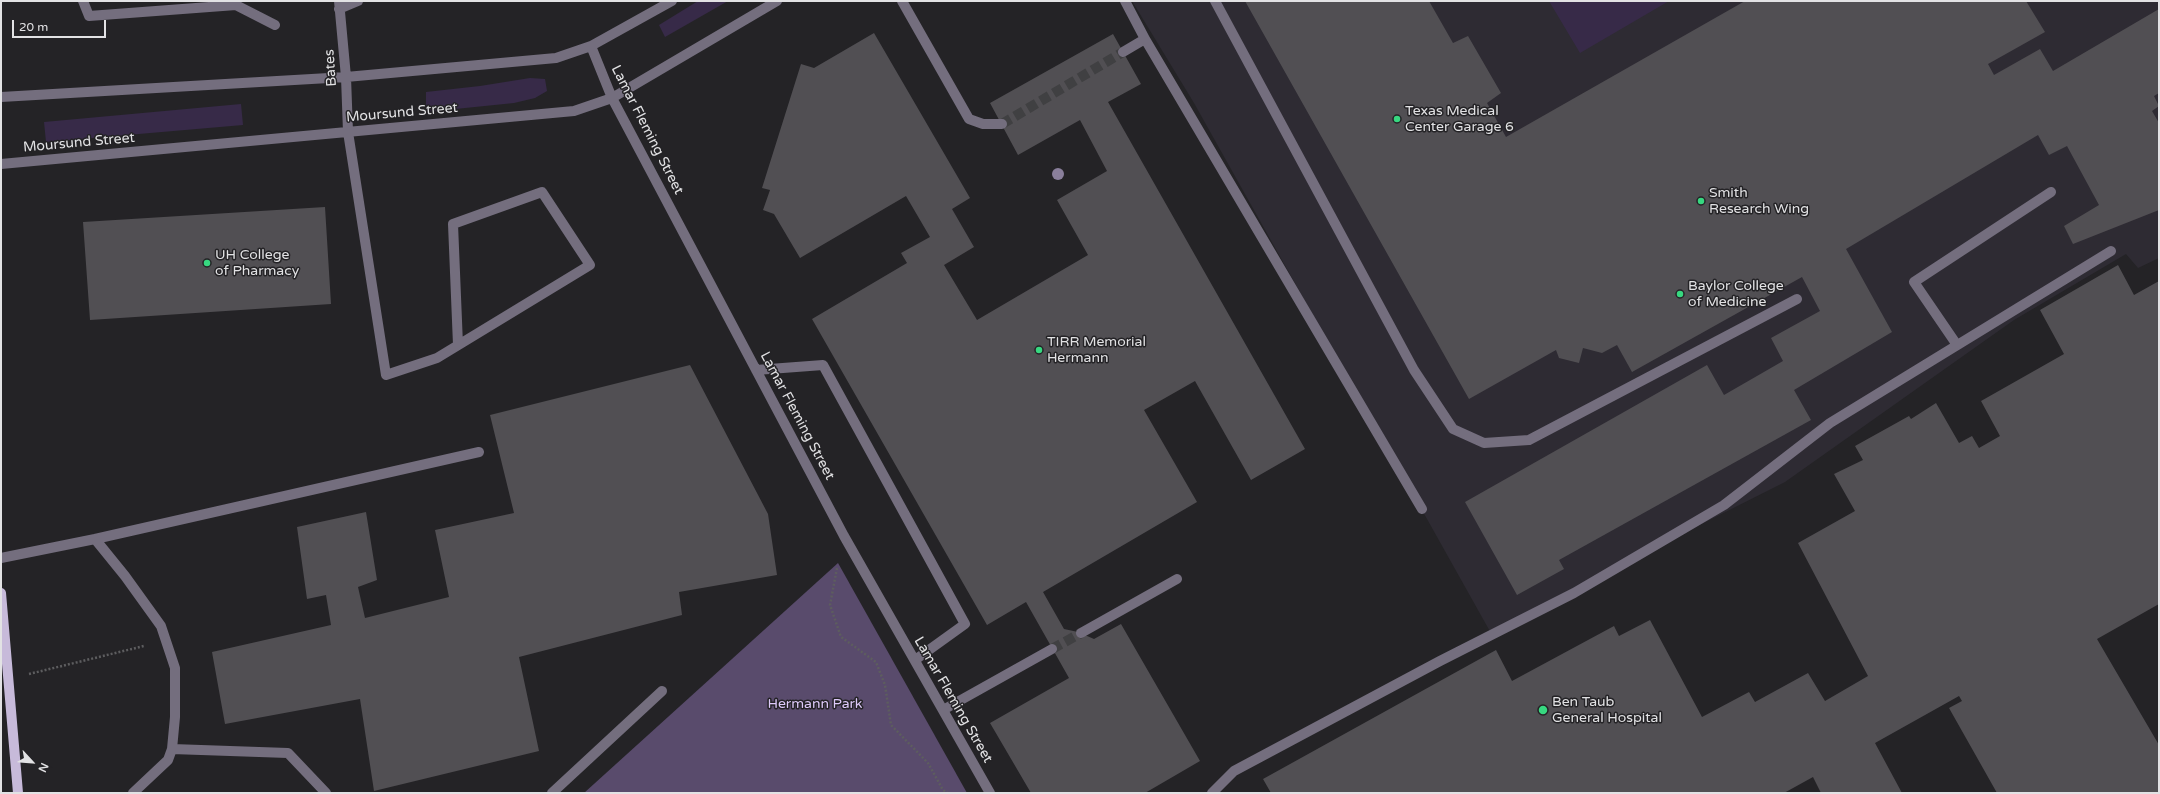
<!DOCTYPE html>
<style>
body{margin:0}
#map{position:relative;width:2160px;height:794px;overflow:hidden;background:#242326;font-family:"Varela Round",sans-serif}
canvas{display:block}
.frame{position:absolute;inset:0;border:2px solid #e2e2e4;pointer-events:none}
.north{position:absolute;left:12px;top:742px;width:40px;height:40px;-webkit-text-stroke:3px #242326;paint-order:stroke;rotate:116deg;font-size:11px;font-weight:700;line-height:16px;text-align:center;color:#e2e2e4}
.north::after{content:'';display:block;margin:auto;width:14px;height:18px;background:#e2e2e4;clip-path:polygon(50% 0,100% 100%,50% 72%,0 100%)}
.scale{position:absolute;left:12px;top:20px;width:94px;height:18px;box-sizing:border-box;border:2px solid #e2e2e4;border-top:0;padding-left:5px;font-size:12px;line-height:14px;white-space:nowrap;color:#e2e2e4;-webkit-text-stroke:3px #242326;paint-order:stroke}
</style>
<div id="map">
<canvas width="2160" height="794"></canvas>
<div class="frame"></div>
<div class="north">N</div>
<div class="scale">20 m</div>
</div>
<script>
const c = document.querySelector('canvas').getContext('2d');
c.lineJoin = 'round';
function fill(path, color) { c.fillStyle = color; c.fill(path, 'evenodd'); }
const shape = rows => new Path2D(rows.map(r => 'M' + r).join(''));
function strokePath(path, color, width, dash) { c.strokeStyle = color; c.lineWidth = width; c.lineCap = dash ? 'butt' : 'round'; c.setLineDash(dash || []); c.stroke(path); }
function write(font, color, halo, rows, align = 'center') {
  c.font = font + ' "Varela Round",sans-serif'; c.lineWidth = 3; c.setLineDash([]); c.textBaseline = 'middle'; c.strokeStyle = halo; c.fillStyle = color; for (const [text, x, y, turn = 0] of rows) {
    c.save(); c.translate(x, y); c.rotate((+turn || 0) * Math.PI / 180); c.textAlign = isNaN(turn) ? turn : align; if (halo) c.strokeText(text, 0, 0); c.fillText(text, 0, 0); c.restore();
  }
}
fill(shape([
 [1132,1,2159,1,2159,258,2138,268,2126,254,2014,320,1785,482,1626,562,1492,635,1194,103]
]), '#2e2b33');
fill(shape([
 [698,1,728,1,665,37,659,25],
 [1549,1,1669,1,1580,53],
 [530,78,545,79,547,91,535,98,514,103,426,112,426,92,480,86],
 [241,104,243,125,46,142,44,122]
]), '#372a48');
fill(shape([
 [838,563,967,793,584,793]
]), '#594b6c');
fill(shape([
 [1245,1,1429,1,1453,43,1468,36,1501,93,1487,103,1506,137,1745,1,2026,1,2045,32,1988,64,1994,75,2040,49,2053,71,2159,9,2159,93,2154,96,2159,106,2152,111,2159,123,2159,210,2073,244,2064,226,2099,205,2067,146,2049,155,2038,135,1846,249,1892,332,1794,390,1811,420,1559,560,1564,569,1517,595,1465,502,1707,365,1724,395,1783,361,1771,338,1820,311,1802,277,1632,372,1617,345,1602,353,1583,348,1579,363,1559,358,1556,350,1469,399],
 [874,33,970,198,952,209,974,247,944,265,977,320,1088,255,1057,200,1107,171,1080,120,1018,155,990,103,1113,34,1141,84,1108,102,1305,449,1251,480,1195,381,1144,410,1197,502,1043,592,1064,629,1078,632,1094,639,1121,624,1200,761,1145,793,1031,793,990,723,1069,678,1026,602,987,625,812,319,907,263,901,253,930,237,906,196,800,258,774,214,763,210,770,190,762,188,801,64,814,68],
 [325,207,331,304,90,320,83,222],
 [2118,265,2134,295,2159,281,2159,604,2097,639,2159,745,2159,793,1997,793,1949,708,1962,701,1959,696,1875,743,1902,793,1821,793,1813,777,1784,793,1271,793,1263,779,1496,650,1512,681,1614,626,1619,636,1650,620,1702,717,1749,692,1755,702,1808,673,1825,701,1868,676,1798,543,1855,511,1834,474,1863,460,1855,446,1909,416,1911,419,1936,403,1959,443,1972,436,1979,448,2000,436,1981,401,2064,354,2040,310],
 [690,365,768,514,777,575,679,592,682,615,519,657,539,751,374,791,360,699,225,724,212,652,331,625,326,595,307,599,297,527,366,512,377,580,358,587,365,618,449,597,435,530,514,513,490,415]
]), '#514f53');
strokePath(shape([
 [1002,124,1123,52],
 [1052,649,1081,633]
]), '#404042', 10, [10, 5]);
strokePath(shape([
 [837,568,830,605,841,637,876,662,885,685,891,725,928,763,943,790,948,793],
 [29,674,144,646]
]), '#5d5d5f', 2.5, [2, 2]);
strokePath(shape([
 [83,1,89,16,236,5],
 [339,1,346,77,348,132,386,375,437,358,590,265,542,192,453,224,458,345],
 [902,1,969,119,983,124,1002,124],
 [1215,1,1414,370,1453,429,1484,443,1529,440,1797,299],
 [230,2,275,25],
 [339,9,358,1],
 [1145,39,1422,509],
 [591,46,612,98,844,536,990,793],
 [1123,52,1145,39,1125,1],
 [1,97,346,77,556,58,591,46,672,1],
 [1,164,574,111,612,98,777,1],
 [1957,345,1914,282,2051,192],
 [756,370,823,365,965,624,915,660],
 [95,539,479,452],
 [1,558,95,539,125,576,161,626,175,668,175,717,172,749,168,760,133,793],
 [1081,633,1177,579],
 [943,710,1052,649],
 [172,749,288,753,326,793],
 [552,793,662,691],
 [1212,793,1234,771,1440,661,1574,593,1724,505,1830,423,2111,251]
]), '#746e7e', 10);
strokePath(shape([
 [1,593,18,793]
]), '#c7bada', 10);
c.fillStyle = '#8a7f9b';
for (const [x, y] of [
 [1058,174]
]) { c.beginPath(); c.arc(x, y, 6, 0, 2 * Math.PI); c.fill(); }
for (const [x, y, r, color] of [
 [1397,119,4,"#37d880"],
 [1701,201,4,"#37d880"],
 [207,263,4,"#37d880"],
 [1680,294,4,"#37d880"],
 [1039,350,4,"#37d880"],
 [1543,710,5,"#37d880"]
]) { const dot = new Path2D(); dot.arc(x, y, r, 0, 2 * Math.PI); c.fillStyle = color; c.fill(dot); strokePath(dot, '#242326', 1.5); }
write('14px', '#e2e2e4', '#242326', [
 ["Bates",331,68,-94],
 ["Moursund Street",402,113,-5],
 ["Lamar Fleming Street",647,130,63],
 ["Moursund Street",79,143,-5],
 ["Lamar Fleming Street",797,416,62],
 ["Lamar Fleming Street",953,700,60]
]);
write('14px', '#e2e2e4', '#242326', [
 ["Texas Medical",1405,111],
 ["Center Garage 6",1405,127],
 ["Smith",1709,193],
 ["Research Wing",1709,209],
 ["UH College",215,255],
 ["of Pharmacy",215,271],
 ["Baylor College",1688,286],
 ["of Medicine",1688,302],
 ["TIRR Memorial",1047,342],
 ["Hermann",1047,358],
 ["Ben Taub",1552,702],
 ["General Hospital",1552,718]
], 'left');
write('14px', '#decafa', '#242326', [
 ["Hermann Park",815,704]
]);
</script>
